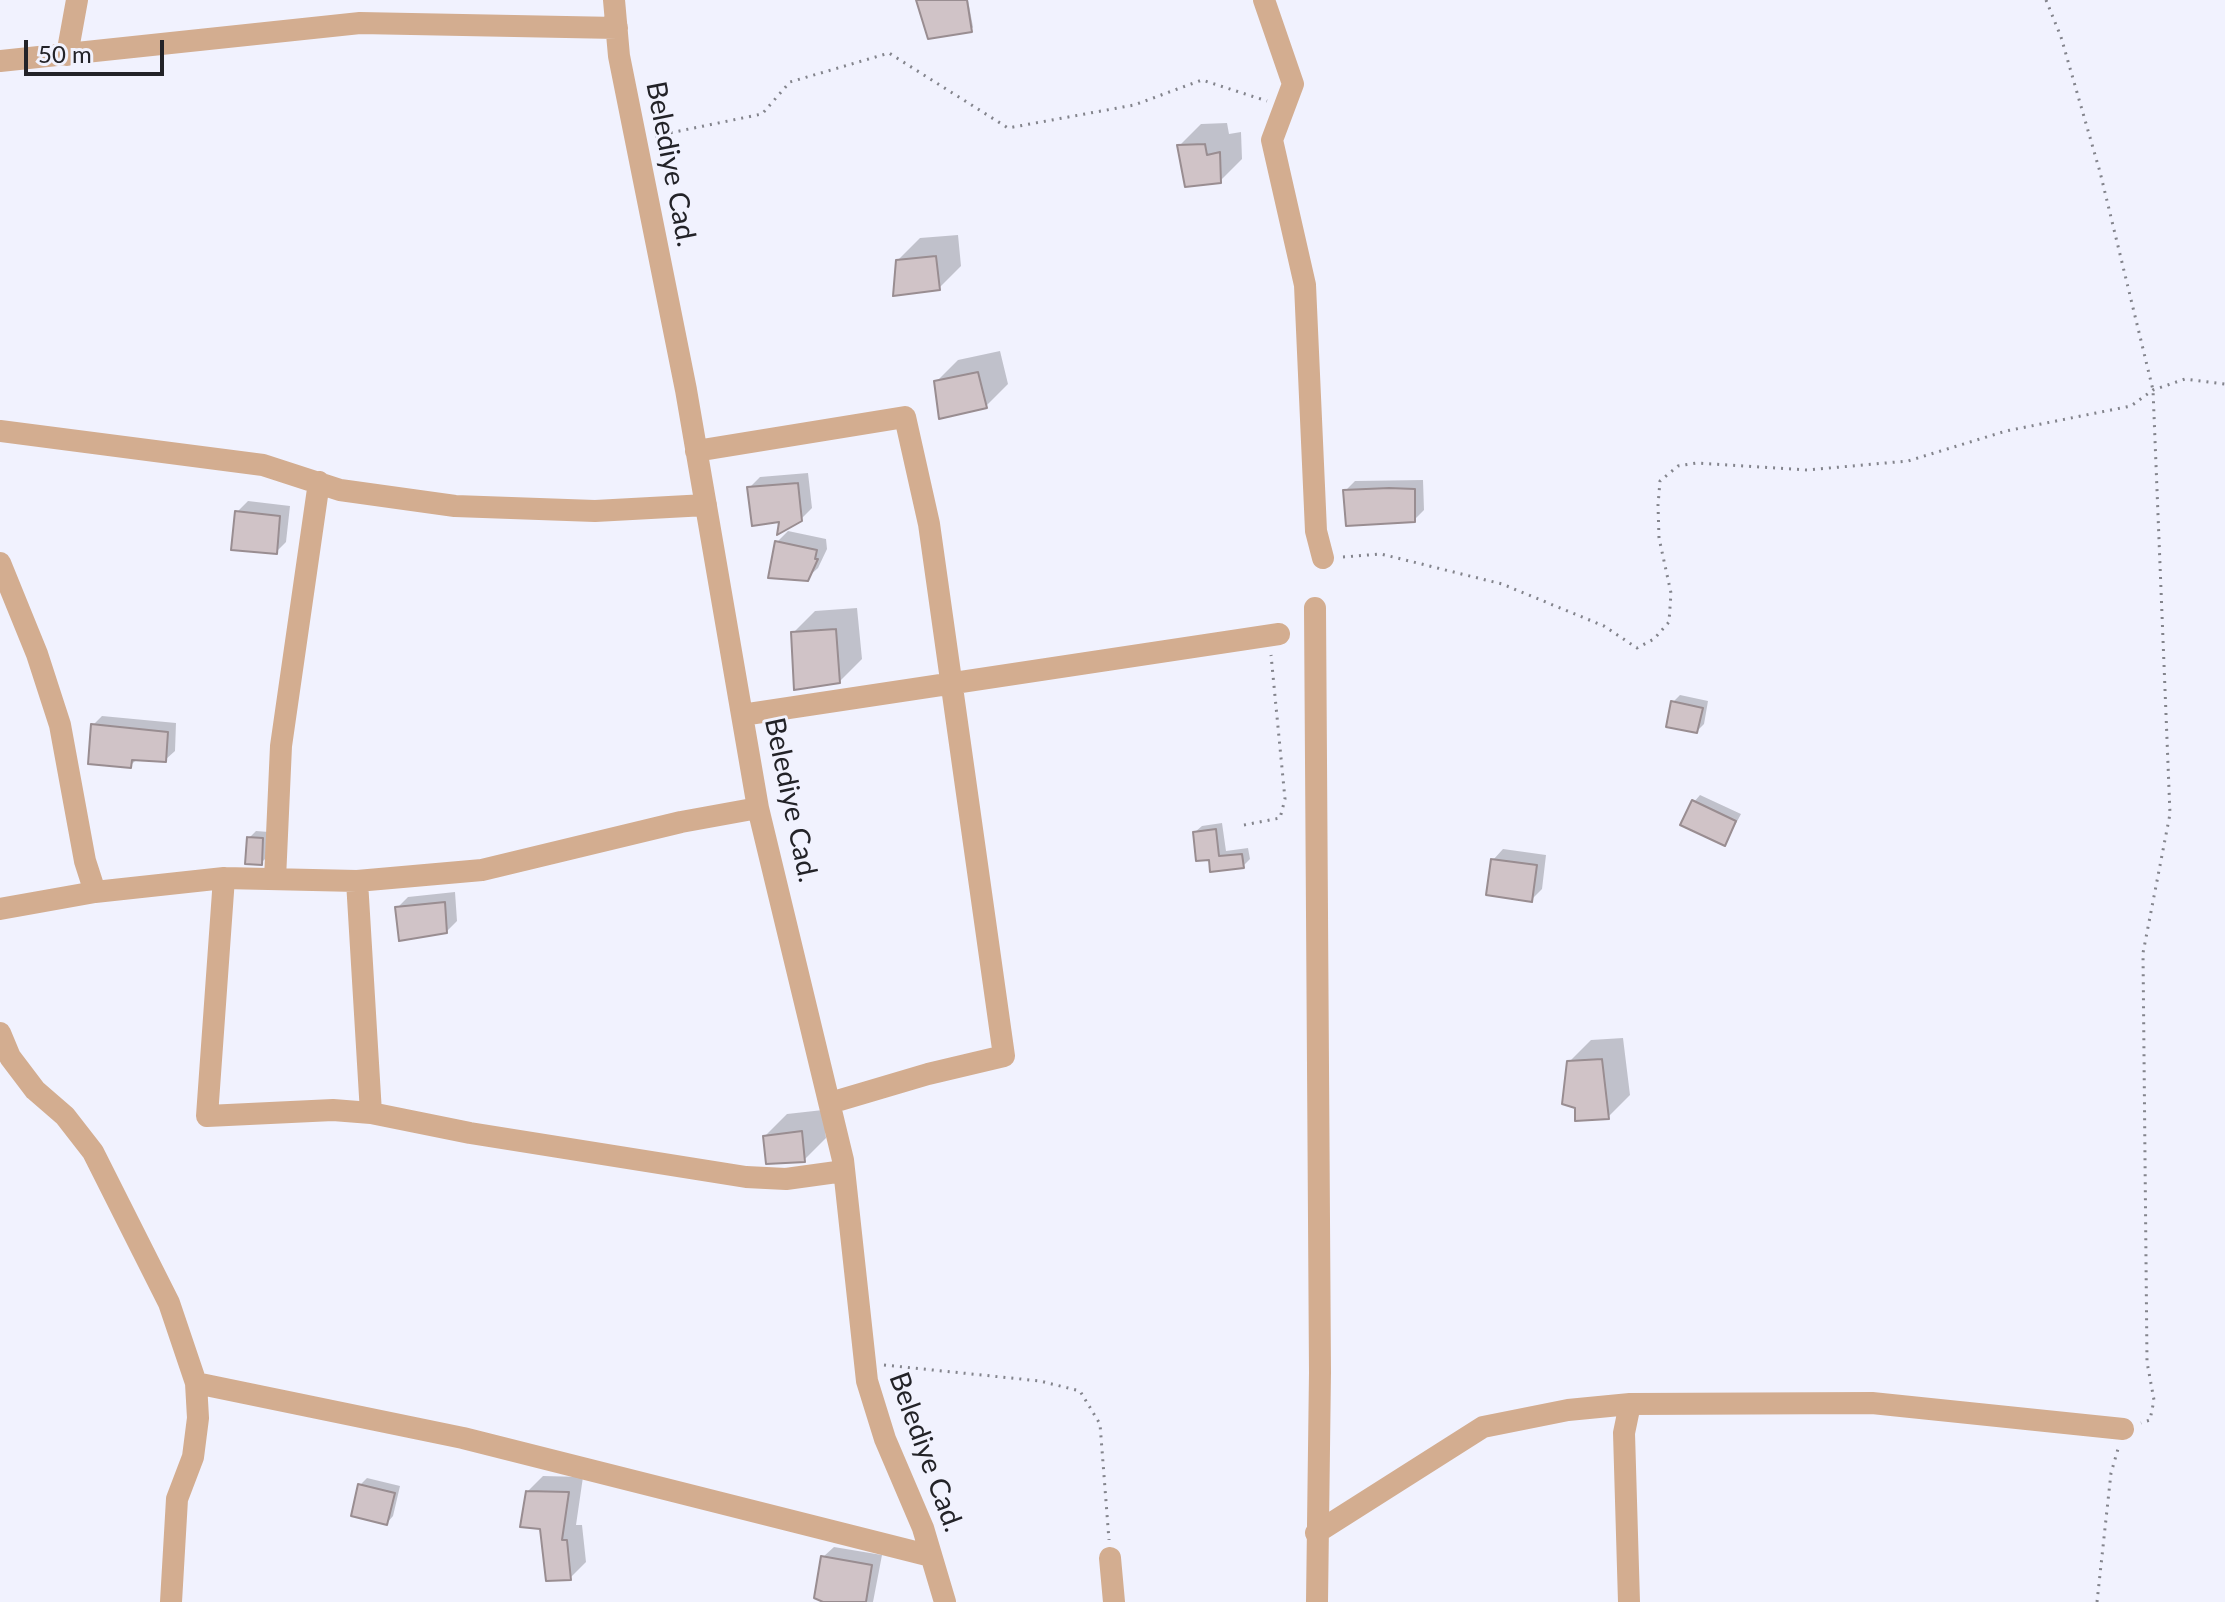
<!DOCTYPE html>
<style>
body{margin:0}
#map{position:relative;width:2225px;height:1602px;overflow:hidden;background:#f1f2fe;font-family:Lato,sans-serif}
canvas{display:block}
.scale{position:absolute;left:24px;top:40px;width:140px;height:36px;box-sizing:border-box;border:4px solid #232328;border-top:0;padding-left:10px;font-size:24px;line-height:28px;white-space:nowrap;color:#232328;-webkit-text-stroke:6px #f1f2fe;paint-order:stroke}
</style>
<div id="map">
<canvas width="2225" height="1602"></canvas>
<div class="scale">50 m</div>
</div>
<script>
const c = document.querySelector('canvas').getContext('2d');
c.lineJoin = 'round';
function fill(path, color) { c.fillStyle = color; c.fill(path, 'evenodd'); }
const shape = rows => new Path2D(rows.map(r => 'M' + r).join(''));
function strokePath(path, color, width, dash) { c.strokeStyle = color; c.lineWidth = width; c.lineCap = dash ? 'butt' : 'round'; c.setLineDash(dash || []); c.stroke(path); }
function write(font, color, halo, rows, align = 'center') {
  c.font = font + ' Lato,sans-serif'; c.lineWidth = 6; c.setLineDash([]); c.textBaseline = 'middle'; c.strokeStyle = halo; c.fillStyle = color; for (const [text, x, y, turn = 0] of rows) {
    c.save(); c.translate(x, y); c.rotate((+turn || 0) * Math.PI / 180); c.textAlign = isNaN(turn) ? turn : align; if (halo) c.strokeText(text, 0, 0); c.fillText(text, 0, 0); c.restore();
  }
}
fill(shape([
 [918,0,968,0,973,27,971,30],
 [1227,123,1229,134,1241,132,1242,159,1220,181,1179,146,1201,124],
 [958,235,961,266,939,288,898,260,920,238],
 [1000,351,1008,384,986,406,936,382,958,360],
 [808,473,812,508,801,519,782,520,749,488,760,477],
 [1423,480,1424,510,1414,520,1345,491,1355,481],
 [248,501,290,506,286,542,276,552,237,512],
 [788,531,826,539,827,549,818,568,807,578,777,542],
 [857,608,862,659,840,681,793,633,815,611],
 [1680,695,1708,701,1704,724,1697,731,1673,702],
 [102,716,176,723,175,751,165,760,138,758,130,766,93,725],
 [1700,795,1741,814,1725,844,1694,802],
 [1222,823,1226,851,1248,848,1250,859,1243,866,1211,857,1195,832,1202,826],
 [256,831,269,832,268,856,261,863,249,838],
 [1503,849,1546,855,1542,889,1531,900,1493,860],
 [455,892,457,921,446,932,397,908,408,897],
 [1623,1038,1630,1095,1608,1117,1569,1062,1591,1040],
 [823,1110,826,1138,804,1160,765,1136,787,1114],
 [543,1476,583,1477,576,1525,582,1525,586,1562,570,1578,527,1492],
 [367,1478,400,1486,393,1516,387,1523,360,1485],
 [834,1547,882,1555,873,1602,827,1602,823,1557]
]), '#0003');
const building = shape([
 [916,0,967,0,972,32,928,39,916,0],
 [1205,144,1207,155,1220,152,1221,183,1185,187,1177,145,1205,144],
 [936,256,940,290,893,296,896,260,936,256],
 [978,372,987,408,939,419,934,381,978,372],
 [798,483,802,521,777,535,779,522,752,526,747,487,798,483],
 [1389,488,1415,489,1415,522,1346,526,1343,490,1389,488],
 [235,511,280,516,277,554,231,550,235,511],
 [775,541,817,550,815,559,818,559,808,581,768,578,775,541],
 [836,629,840,683,794,690,791,632,836,629],
 [1671,701,1703,708,1697,733,1666,727,1671,701],
 [91,724,168,732,166,762,132,760,131,768,88,764,91,724],
 [1692,800,1736,821,1725,846,1680,825,1692,800],
 [1216,829,1219,856,1242,854,1244,868,1210,872,1209,860,1196,861,1193,832,1216,829],
 [247,837,263,838,262,865,245,864,247,837],
 [1491,859,1537,865,1532,902,1486,895,1491,859],
 [445,902,447,933,399,941,395,907,445,902],
 [1602,1059,1609,1119,1575,1121,1575,1108,1562,1104,1567,1061,1602,1059],
 [802,1131,805,1162,766,1164,763,1136,802,1131],
 [358,1484,395,1493,387,1525,351,1516,358,1484],
 [526,1491,569,1492,562,1540,567,1540,571,1580,546,1581,540,1529,520,1527,526,1491],
 [821,1556,872,1565,866,1602,823,1602,814,1598,821,1556]
]);
fill(building, '#d0c3c7');
strokePath(building, '#998d91', 2);
strokePath(shape([
 [2046,0,2061,37,2100,172,2153,390,2170,814,2143,953,2147,1362,2154,1400,2150,1420,2141,1423],
 [655,136,762,114,790,82,889,53,1008,128,1134,105,1202,80,1267,101],
 [1343,557,1381,554,1502,584,1604,626,1637,648,1654,639,1669,622,1671,593,1659,538,1658,505,1660,481,1678,466,1697,463,1807,470,1908,461,2006,431,2131,406,2153,390,2185,379,2225,384],
 [1244,825,1280,818,1285,799,1271,655],
 [884,1365,1040,1381,1080,1391,1100,1424,1109,1540],
 [2097,1602,2111,1473,2118,1449]
]), '#83848c', 3, [2, 6]);
strokePath(shape([
 [614,0,619,56,686,390,758,808,843,1160,867,1381,885,1439,923,1528,945,1602],
 [1264,0,1293,84,1272,140,1305,285,1316,531,1323,558],
 [67,55,77,0],
 [0,61,360,23,617,28],
 [0,431,263,465,340,490,455,506,595,511,706,505],
 [696,451,905,417,929,524,1004,1056,928,1074,830,1103],
 [0,563,37,654,60,725,85,861,95,892],
 [1315,608,1320,1372,1317,1602],
 [742,715,1279,634],
 [224,878,207,1116,333,1110,371,1113,470,1133,746,1177,786,1179,844,1171],
 [275,879,281,746,319,482],
 [357,881,371,1113],
 [0,909,95,892,224,878,357,881,482,870,681,822,758,808],
 [0,1033,10,1057,35,1090,65,1116,93,1152,169,1303,196,1383,198,1418,193,1457,177,1499,171,1602],
 [196,1383,463,1438,931,1556],
 [1316,1533,1483,1427,1568,1410,1630,1404,1872,1403,2123,1429],
 [1110,1558,1114,1602],
 [1629,1602,1624,1433,1630,1404]
]), '#d3ad90', 22);
write('28px', '#232328', '#f1f2fe', [
 ["Belediye Cad.",671,164,79],
 ["Belediye Cad.",791,800,78],
 ["Belediye Cad.",926,1452,70]
]);
</script>
